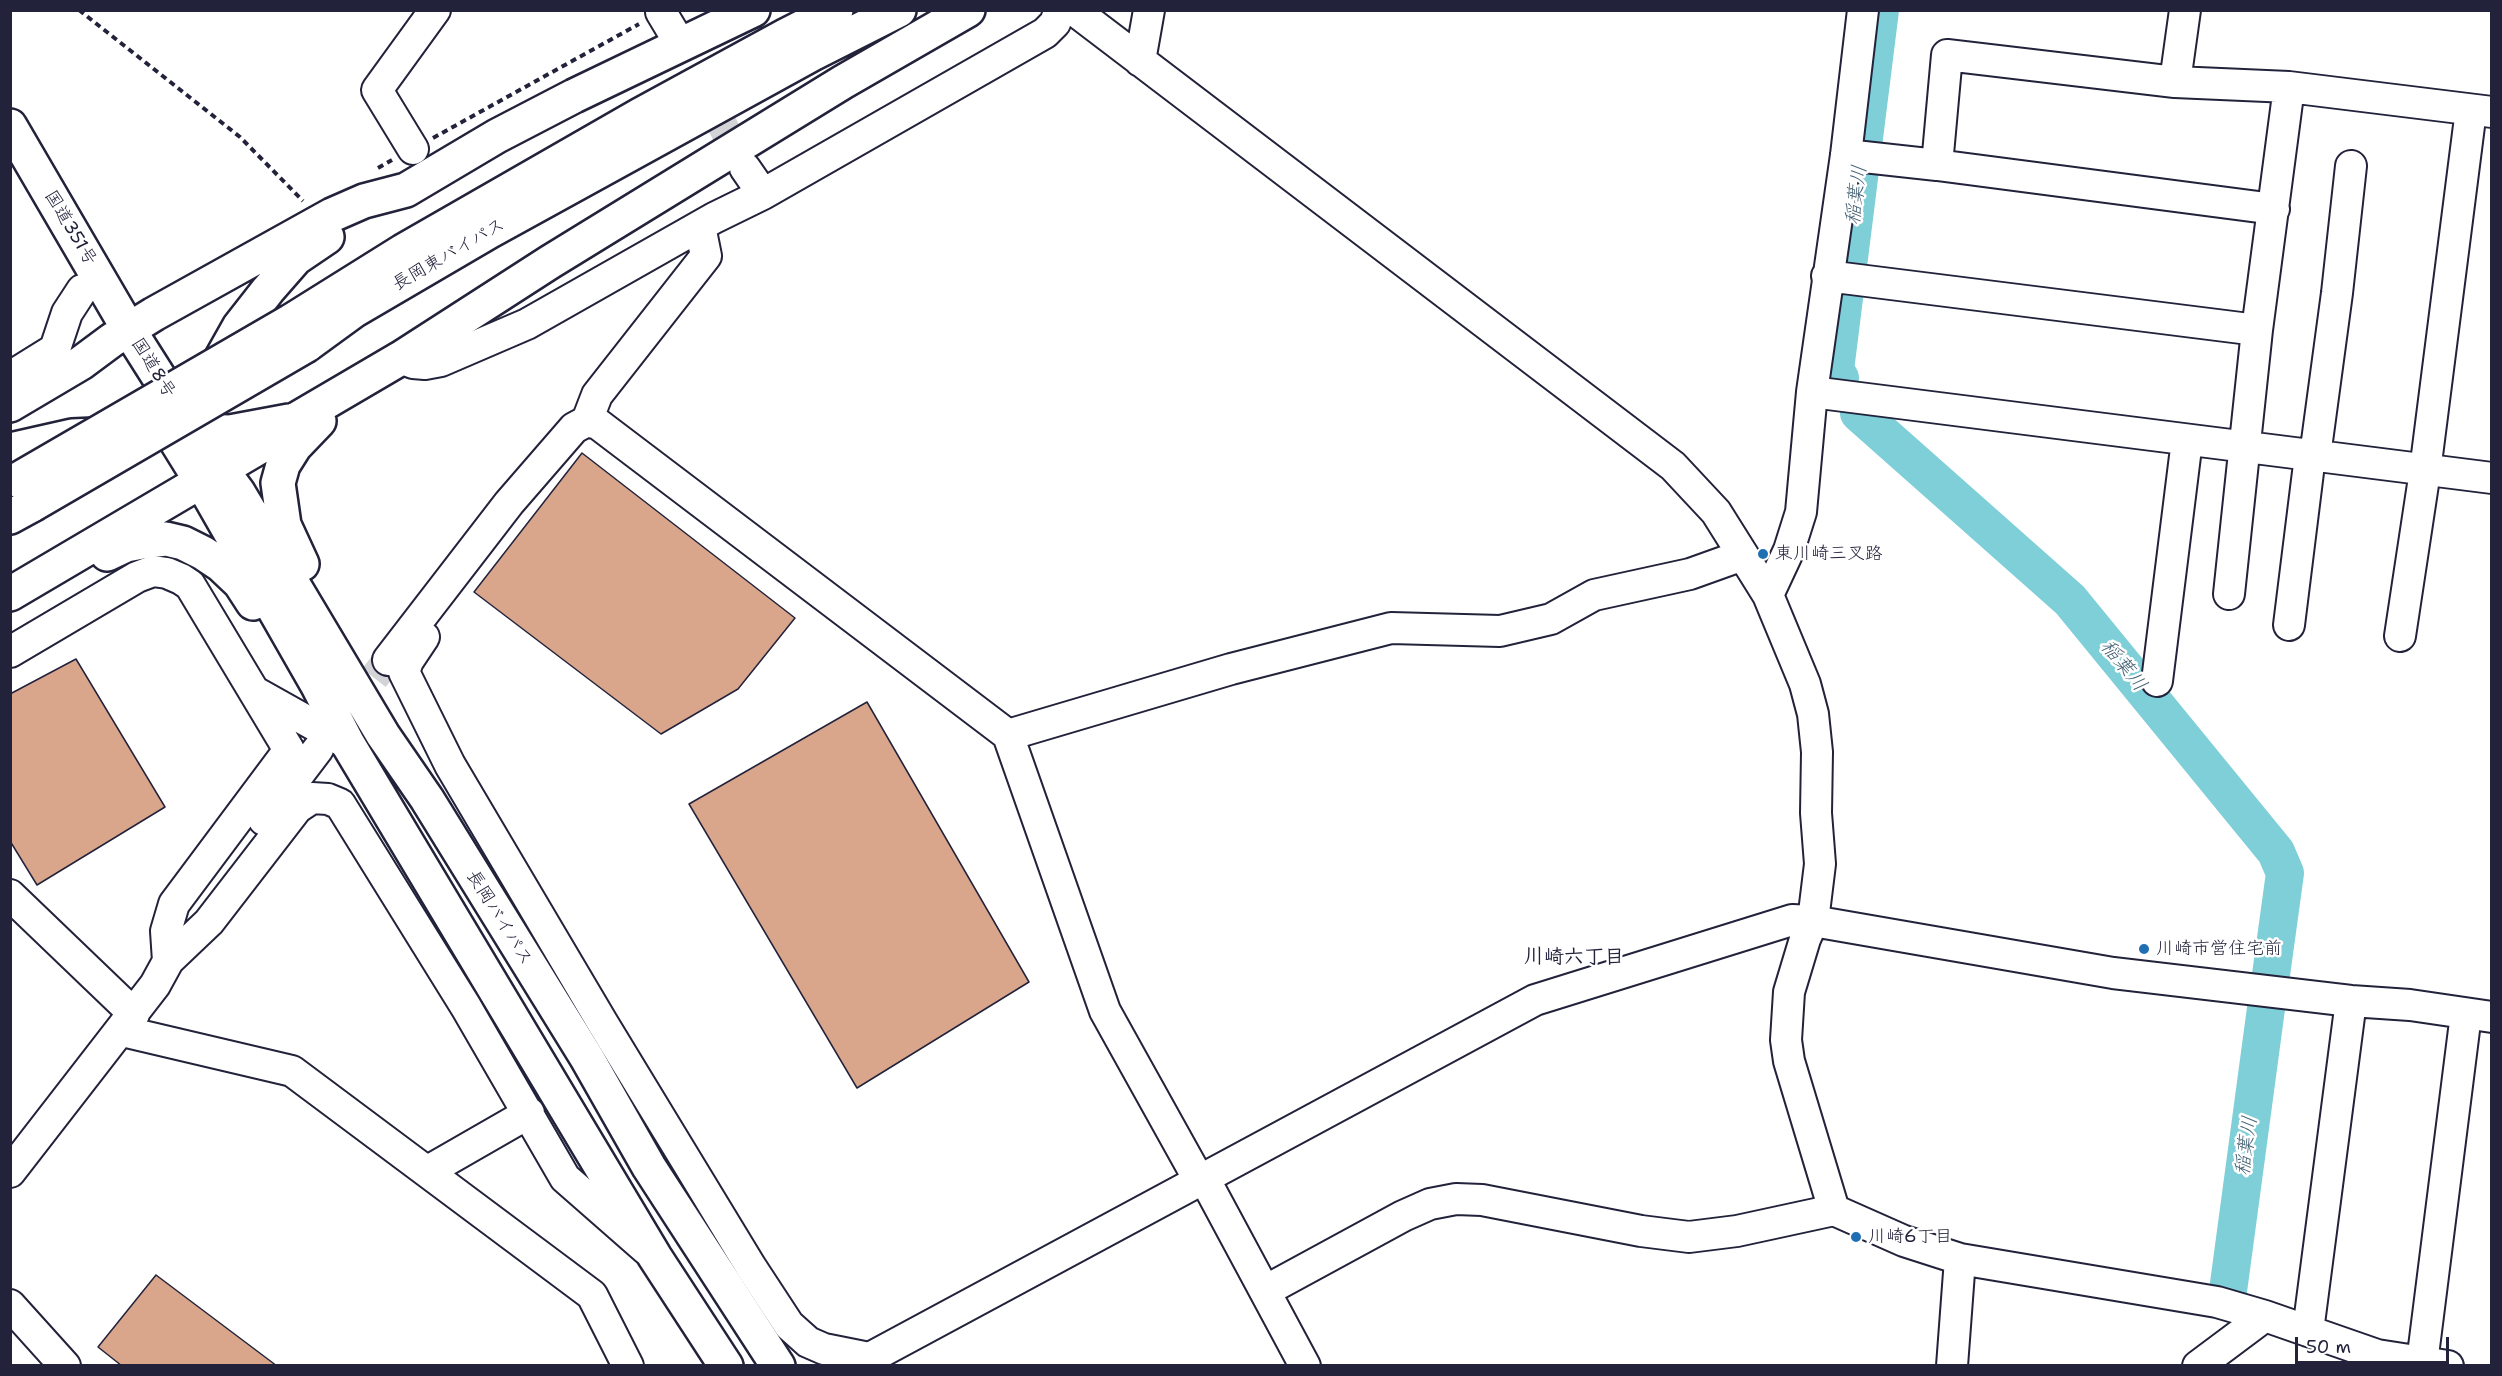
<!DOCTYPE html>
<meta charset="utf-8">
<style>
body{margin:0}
#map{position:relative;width:2502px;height:1376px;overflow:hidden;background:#fff;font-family:"Shantell Sans",sans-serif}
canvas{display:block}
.frame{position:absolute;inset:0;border:12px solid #22223b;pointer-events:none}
.scale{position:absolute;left:2295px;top:1337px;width:154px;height:27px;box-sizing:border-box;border:3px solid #22223b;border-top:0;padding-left:8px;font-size:18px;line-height:21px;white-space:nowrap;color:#22223b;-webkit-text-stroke:4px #fff;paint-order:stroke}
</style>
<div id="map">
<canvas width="2502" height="1376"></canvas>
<div class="frame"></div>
<div class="scale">50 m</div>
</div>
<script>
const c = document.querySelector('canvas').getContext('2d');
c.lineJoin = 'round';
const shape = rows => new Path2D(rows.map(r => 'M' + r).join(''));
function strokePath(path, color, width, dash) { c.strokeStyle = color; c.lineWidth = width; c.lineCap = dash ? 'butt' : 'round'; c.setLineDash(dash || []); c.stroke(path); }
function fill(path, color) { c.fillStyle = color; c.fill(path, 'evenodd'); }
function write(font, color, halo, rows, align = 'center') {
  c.font = font + ' "Shantell Sans","Klee One",sans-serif'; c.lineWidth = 5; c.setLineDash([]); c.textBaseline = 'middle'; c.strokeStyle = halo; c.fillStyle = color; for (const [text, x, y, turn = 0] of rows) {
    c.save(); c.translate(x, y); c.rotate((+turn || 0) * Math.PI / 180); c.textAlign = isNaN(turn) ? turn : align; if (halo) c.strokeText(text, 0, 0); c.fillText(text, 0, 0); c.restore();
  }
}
strokePath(shape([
 [1840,378,1835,370,1880,10],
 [1859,413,2070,600,2276,852,2285,873,2271,975],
 [2228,1291,2267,1001]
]), '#7ecfd7', 38);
const building = shape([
 [582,453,795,618,738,689,661,734,474,592,582,453],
 [76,659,165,807,37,885,10,841,10,694,76,659],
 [867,702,1029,982,857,1088,689,804,867,702],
 [156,1275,277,1366,122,1366,98,1347,156,1275]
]);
fill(building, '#d9a68c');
strokePath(building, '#22223b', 1.5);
strokePath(shape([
 [673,32,745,168],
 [346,713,388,660]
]), '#d3d3d8', 30, [30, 15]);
const minor = shape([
 [1074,10,1673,466,1716,512,1743,555,1768,595,1805,684,1813,714,1817,752,1816,813,1820,864,1813,921,1805,939,1789,992,1786,1040,1789,1061,1834,1210],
 [661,12,673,32],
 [1140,61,1149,10],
 [2175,82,2185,10],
 [413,149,377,90,435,10],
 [1846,155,1937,165,1947,55,2175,82,2289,87,2492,112],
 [1937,165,2274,209],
 [745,168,763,194],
 [1827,276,2257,330],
 [401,358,413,363,425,364,441,361,527,324,714,218,763,194,1045,33,1055,23,1059,12,1076,10],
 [10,377,55,349,67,313,82,290],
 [1812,392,2492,478],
 [587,421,597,395,706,256,700,226],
 [2315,456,2337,293,2351,166],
 [2229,594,2257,330,2289,87],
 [1768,595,1789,550,1801,512,1812,392,1846,155,1863,10],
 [2289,625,2310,456],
 [2400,636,2425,471,2471,110],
 [424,637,408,661,404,672,450,765,602,1022,751,1267,789,1325,808,1342,824,1349,869,1358],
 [10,652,137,577,153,571,167,573,181,579,190,585,289,750,174,904,166,931,168,961],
 [388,660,509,503,574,428,587,421,598,424,1008,735,1105,1011,1194,1171,1204,1178,1305,1366],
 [2157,681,2187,440],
 [257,693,348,744],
 [1008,735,1231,669,1391,628,1500,631,1551,619,1594,595,1690,574,1743,555],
 [264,820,318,749],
 [10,895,134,1014],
 [168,961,209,922,297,808,312,798,328,799,340,804,466,1007,565,1178,646,1249],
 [122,1031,292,1071,592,1295,628,1366],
 [428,1171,529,1113],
 [10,1172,155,985,178,943],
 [1265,1291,1403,1216,1430,1204,1456,1199,1482,1200,1641,1231,1689,1237,1737,1231,1834,1210,1904,1241,1960,1259,2217,1302,2265,1316,2377,1355,2448,1366],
 [10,1305,65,1366],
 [2308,1331,2351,1001],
 [2422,1363,2466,1014],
 [855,1366,1535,1000,1792,920,1813,921,2113,973,2351,1001,2410,1005,2492,1017],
 [1952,1366,1960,1259],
 [2198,1366,2265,1316]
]);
const highway = shape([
 [10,126,129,330,193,431,238,492,383,735,427,799,587,1058,649,1167,778,1366],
 [291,321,403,251,640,115,785,36,836,10],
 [307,345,355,310,490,231,812,54,899,10],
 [212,375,239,327,268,290,296,258,327,237],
 [10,405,81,363,112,340,154,314,332,215,364,201,406,190,497,136,574,96,753,10],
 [177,434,193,431,230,432,289,421],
 [175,439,201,481,317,684,348,744,655,1257,726,1366],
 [10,450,72,436,95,435],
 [10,517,32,505],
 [107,554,126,545,147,541,166,539,183,543,203,553,221,565,240,583,253,603],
 [302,564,284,525,278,483,283,465,295,446,319,421],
 [10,594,261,446,297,419,401,358,550,262,843,82,968,10]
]);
strokePath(minor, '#22223b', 34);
strokePath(highway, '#22223b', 38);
strokePath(shape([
 [79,10,240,137,303,201],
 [433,138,639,24],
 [378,168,392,160]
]), '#22223b', 4, [6, 4.5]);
strokePath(minor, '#fff', 30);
strokePath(highway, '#fff', 33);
const highwayBridge = shape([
 [17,480,291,321],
 [32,505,307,345]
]);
strokePath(highwayBridge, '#22223b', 38, []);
strokePath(highwayBridge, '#fff', 33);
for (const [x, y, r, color] of [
 [1763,554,6,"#1f6fb2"],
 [2144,949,6,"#1f6fb2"],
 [1856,1237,6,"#1f6fb2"]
]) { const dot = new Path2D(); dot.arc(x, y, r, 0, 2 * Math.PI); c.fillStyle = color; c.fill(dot); strokePath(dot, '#fff', 2); }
write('18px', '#22223b', '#fff', [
 ["国道351号",70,228,59],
 ["長岡東バイパス",449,255,-30],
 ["国道8号",153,368,58],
 ["長岡バイパス",499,918,58]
]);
write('18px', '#22223b', '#fff', [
 ["東川崎三叉路",1775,554],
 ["川崎市営住宅前",2156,949],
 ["川崎6丁目",1868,1237]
], 'left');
write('italic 20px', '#425f72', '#fff', [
 ["稲葉川",1857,195,-83],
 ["稲葉川",2123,666,51],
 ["稲葉川",2247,1146,-82]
]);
write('bold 20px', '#22223b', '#fff', [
 ["川崎六丁目",1574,958]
]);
</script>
